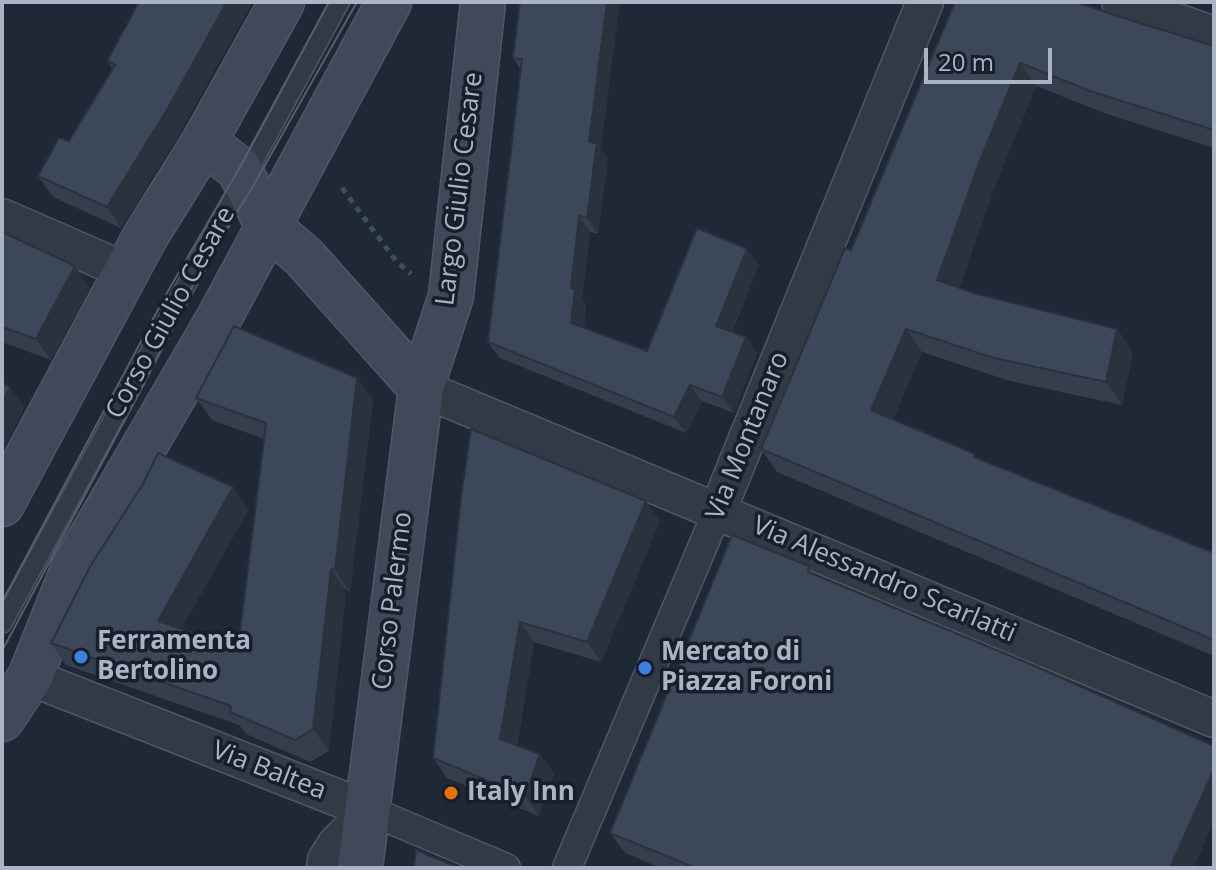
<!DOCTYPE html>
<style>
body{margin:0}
#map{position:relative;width:1216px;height:870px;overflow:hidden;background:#1e2836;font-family:"Open Sans",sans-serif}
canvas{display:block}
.frame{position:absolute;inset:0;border:4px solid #abb4c4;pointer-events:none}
.scale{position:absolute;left:924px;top:48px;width:128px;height:36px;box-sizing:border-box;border:4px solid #abb4c4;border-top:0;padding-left:10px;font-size:24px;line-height:28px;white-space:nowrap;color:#abb4c4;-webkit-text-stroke:6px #171f2b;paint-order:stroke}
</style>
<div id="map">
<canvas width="1216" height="870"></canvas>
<div class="frame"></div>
<div class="scale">20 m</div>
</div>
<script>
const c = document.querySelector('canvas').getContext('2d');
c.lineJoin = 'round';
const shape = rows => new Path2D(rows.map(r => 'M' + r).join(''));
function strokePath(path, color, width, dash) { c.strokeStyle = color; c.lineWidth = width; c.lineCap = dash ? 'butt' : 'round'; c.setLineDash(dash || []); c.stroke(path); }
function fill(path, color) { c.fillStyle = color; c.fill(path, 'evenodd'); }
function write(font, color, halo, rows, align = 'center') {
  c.font = font + ' "Open Sans",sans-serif'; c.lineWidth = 7; c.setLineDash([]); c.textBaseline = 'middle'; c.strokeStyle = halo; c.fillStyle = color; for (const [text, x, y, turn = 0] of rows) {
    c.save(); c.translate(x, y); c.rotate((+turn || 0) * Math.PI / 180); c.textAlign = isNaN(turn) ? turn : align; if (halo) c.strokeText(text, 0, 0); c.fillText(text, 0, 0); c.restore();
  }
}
const service = shape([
 [2,624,340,2]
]);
const pedestrian = shape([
 [366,809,506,868],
 [567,868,718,510]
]);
const minor = shape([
 [1120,2,1214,35],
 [2,217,128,272],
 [421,388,1214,719],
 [718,510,925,2],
 [30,677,366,809],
 [325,868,326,860,336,844,365,815]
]);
const secondary = shape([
 [204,142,239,169,268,226,304,257,421,388],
 [2,504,145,237,204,142,282,2],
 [2,719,30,677,74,567,219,318,389,2],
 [360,868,421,388,451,296,483,2]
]);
strokePath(service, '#4f5765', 21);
strokePath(pedestrian, '#4f5765', 31);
strokePath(minor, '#4f5765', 39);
strokePath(secondary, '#4f5765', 47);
strokePath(shape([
 [342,188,396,261,411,274]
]), '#3e5154', 5, [6, 6]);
strokePath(service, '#323a46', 18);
strokePath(pedestrian, '#323a46', 28);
strokePath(minor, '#323a46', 36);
strokePath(secondary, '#40495a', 44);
strokePath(shape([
 [2,602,168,291,239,169,329,2],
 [2,651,144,384,200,271,252,188,357,2]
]), '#535e6e', 2);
fill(shape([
 [139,2,182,129,121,228,53,197,38,176,69,141,112,69,107,61],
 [520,2,601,149,608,159,598,234,590,232,582,300,586,305,584,328,647,351,759,265,732,332,746,337,757,353,734,413,702,401,686,433,500,358,488,342,520,69,513,58],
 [955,2,1117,16,1214,46,1214,148,1107,114,1036,86,995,186,959,288,977,294,1117,329,1133,352,1122,405,1010,381,922,352,893,419,978,458,1214,553,1214,656,777,472,761,449,851,250],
 [2,232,90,288,51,360,2,342],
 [196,398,373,399,350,592,346,590,329,751,310,762,246,734,239,725,66,665,51,643,249,509,181,629,238,648,264,439,212,420],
 [471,429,660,521,601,662,534,642,517,745,540,754,554,774,539,816,447,778,433,758],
 [816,575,1214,746,1214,821,1193,868,661,868,625,853,610,833]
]), '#343e4d');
fill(shape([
 [227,2,253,2,182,129,121,228,107,207],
 [607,2,620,2,601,149,608,159,598,234,587,218,589,142],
 [1020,63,1036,86,995,186,953,303,937,280,979,163],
 [579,216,590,232,582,300,586,305,583,339,571,323,571,288],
 [747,249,759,265,727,342,716,326],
 [75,266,90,288,51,360,36,339],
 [906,329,922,352,887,432,871,410],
 [1117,329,1133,352,1122,405,1106,382],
 [746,337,757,353,734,413,722,397],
 [357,378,373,399,350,592,335,570],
 [690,385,702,401,686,433,674,417],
 [10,387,25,408,2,451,2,402],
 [233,487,249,509,173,643,158,621],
 [646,501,660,521,601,662,587,642],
 [331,569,346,590,329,751,313,729],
 [520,622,534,642,514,759,500,739],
 [540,754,554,774,539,816,525,796],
 [1214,769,1214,821,1193,868,1170,868]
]), '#2a323e');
const building = shape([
 [139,2,227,2,168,108,107,207,38,176,59,138,69,141,115,65,107,61,139,2],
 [520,2,607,2,589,142,597,143,587,218,579,216,571,288,575,289,571,323,647,351,697,228,747,249,716,326,746,337,722,397,690,385,674,417,488,342,522,59,513,58,520,2],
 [955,2,1076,2,1117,16,1214,46,1214,130,1090,91,1020,63,979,163,937,280,977,294,1117,329,1106,382,994,358,906,329,871,410,975,454,974,457,1214,553,1214,640,761,449,845,248,851,250,955,2],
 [2,232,75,266,36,339,2,327,2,232],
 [234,326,357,378,335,570,331,569,313,729,295,740,230,712,231,706,51,643,91,565,143,484,158,453,233,487,158,621,238,648,266,423,196,398,234,326],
 [2,383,10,387,2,402,2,383],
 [471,429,646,501,587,642,520,622,500,739,540,754,525,796,433,758,461,498,471,429],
 [732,535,809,566,808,572,1030,664,1214,746,1214,769,1170,868,696,868,610,833,732,535],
 [416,850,460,868,414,868,416,850]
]);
fill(building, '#3c4859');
strokePath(building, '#2a323e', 2);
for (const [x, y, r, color] of [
 [81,657,8,"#3f7fe0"],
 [645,668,8,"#3f7fe0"],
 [451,793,8,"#e8710a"]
]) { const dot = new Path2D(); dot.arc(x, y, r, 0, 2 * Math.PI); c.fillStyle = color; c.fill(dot); strokePath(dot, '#171f2b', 3); }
write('26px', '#abb4c4', '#171f2b', [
 ["Largo Giulio Cesare",460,189,-83],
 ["Corso Giulio Cesare",171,313,-61],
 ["Via Montanaro",748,436,-68],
 ["Via Alessandro Scarlatti",884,580,23],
 ["Corso Palermo",393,601,-83],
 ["Via Baltea",269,771,21]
]);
write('bold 26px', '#abb4c4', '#171f2b', [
 ["Ferramenta",97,642],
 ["Bertolino",97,672],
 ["Mercato di",661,653],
 ["Piazza Foroni",661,683],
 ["Italy Inn",467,793]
], 'left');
</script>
